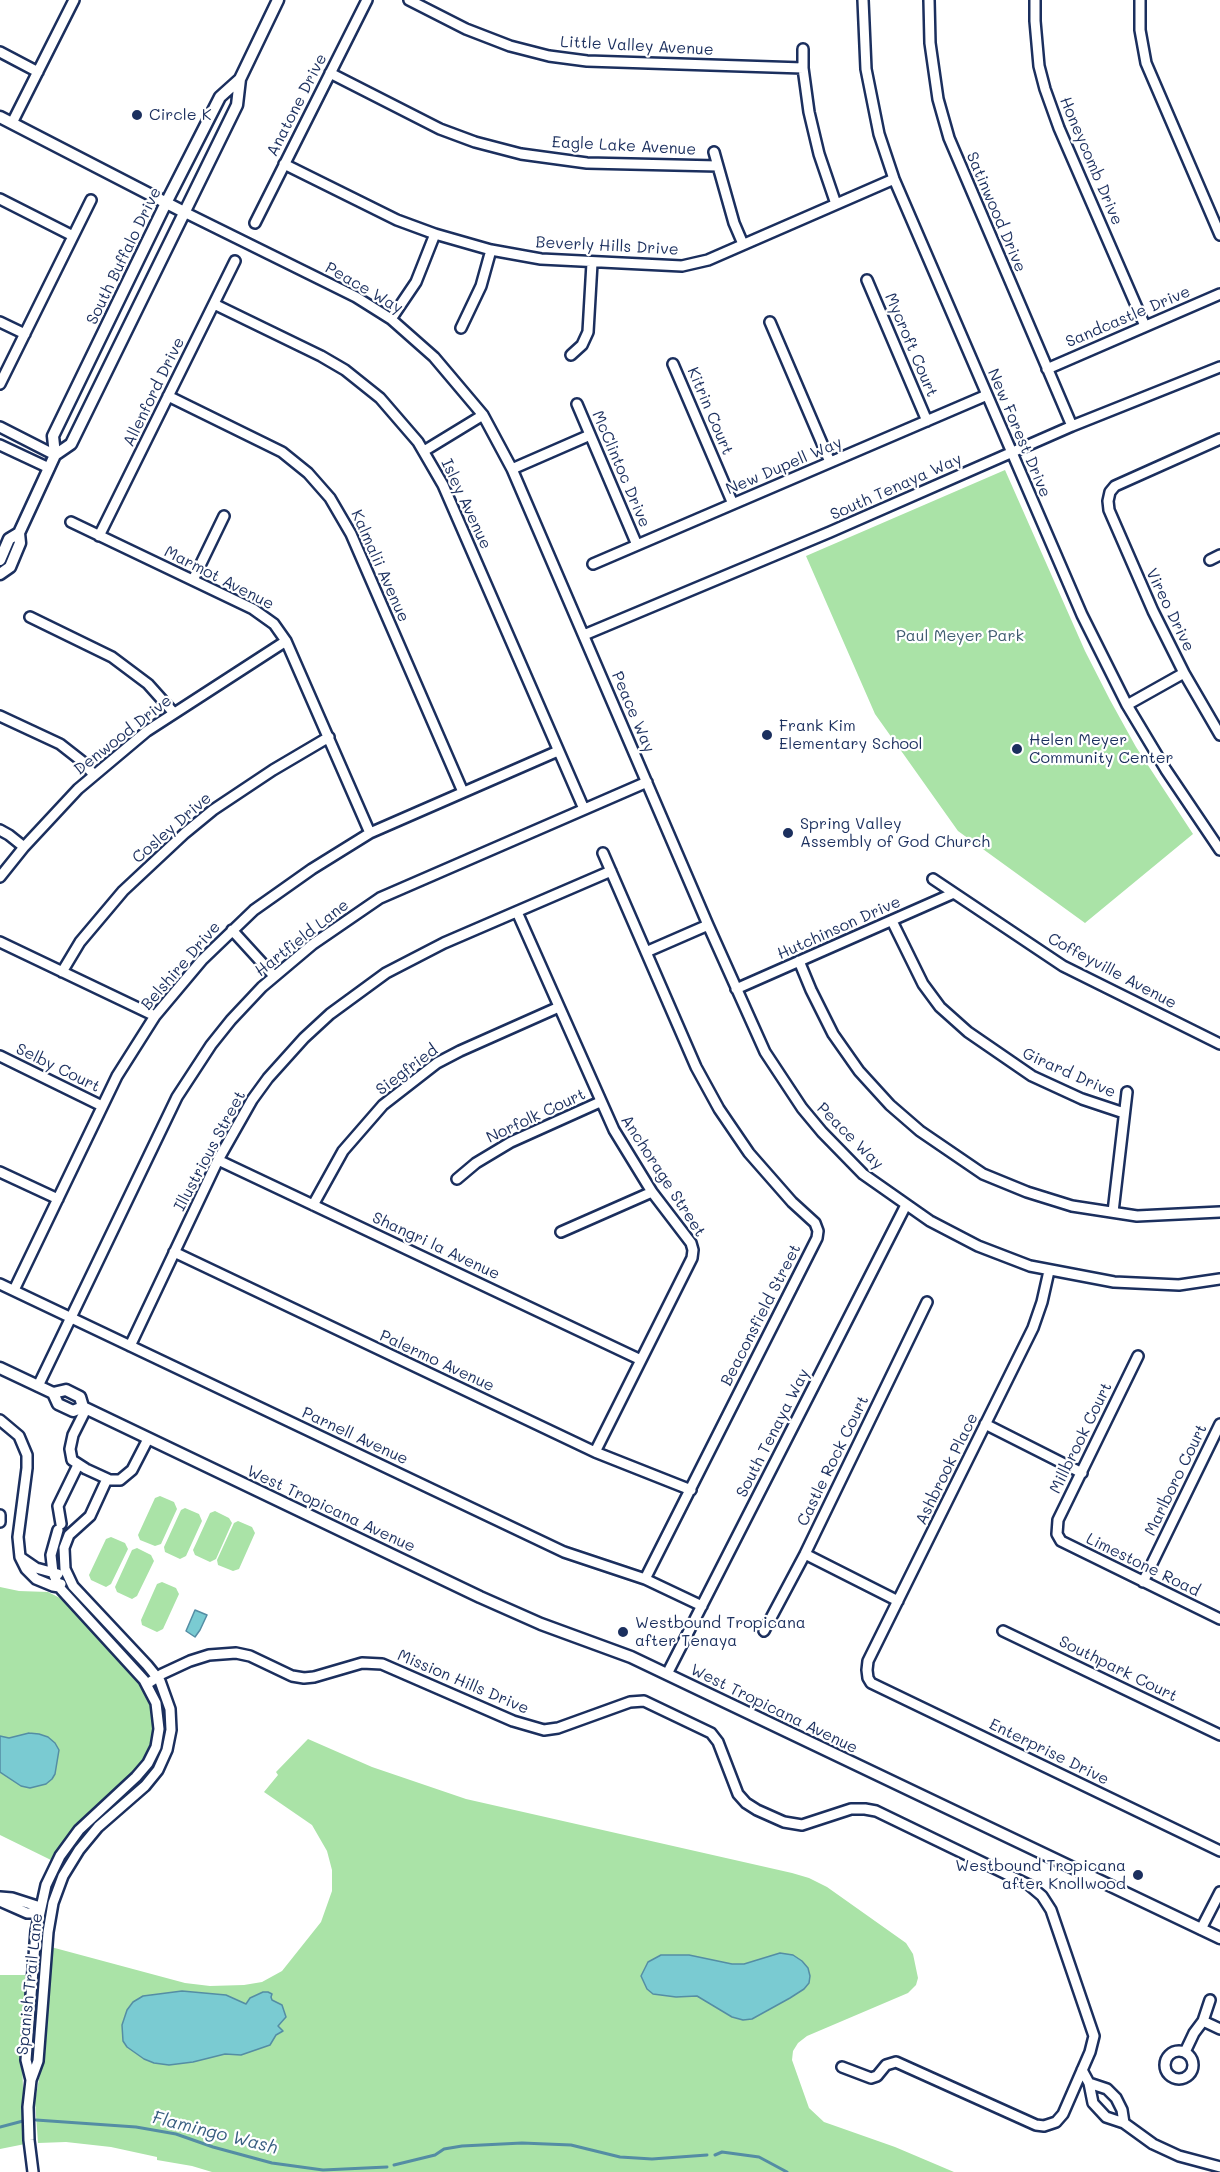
<!DOCTYPE html>
<style>
body{margin:0}
canvas{display:block;background:#fff}
</style>
<canvas width="1220" height="2172"></canvas>
<script>
const c = document.querySelector('canvas').getContext('2d');
c.lineJoin = 'round';
function fill(path, color) { c.fillStyle = color; c.fill(path, 'evenodd'); }
const shape = rows => new Path2D(rows.map(r => 'M' + r).join(''));
function strokePath(path, color, width, dash) { c.strokeStyle = color; c.lineWidth = width; c.lineCap = dash ? 'butt' : 'round'; c.setLineDash(dash || []); c.stroke(path); }
function write(font, color, halo, rows, align = 'center') {
  c.font = font + ' Mali,sans-serif'; c.lineWidth = 4.5; c.setLineDash([]); c.textBaseline = 'middle'; c.strokeStyle = halo; c.fillStyle = color; for (const [text, x, y, turn = 0] of rows) {
    c.save(); c.translate(x, y); c.rotate((+turn || 0) * Math.PI / 180); c.textAlign = isNaN(turn) ? turn : align; if (halo) c.strokeText(text, 0, 0); c.fillText(text, 0, 0); c.restore();
  }
}
fill(shape([
 [1005,470,1085,651,1110,700,1136,747,1193,834,1085,923,958,831,875,714,806,556],
 [160,1496,174,1502,177,1509,161,1544,155,1546,140,1540,138,1535,155,1498],
 [185,1508,199,1514,202,1521,186,1556,180,1559,165,1552,164,1547,181,1510],
 [215,1511,229,1518,232,1523,216,1559,210,1562,195,1555,193,1550,210,1513],
 [238,1521,252,1527,255,1533,239,1569,233,1571,218,1565,217,1560,234,1523],
 [111,1537,125,1543,128,1549,111,1584,106,1587,91,1580,89,1575,106,1539],
 [137,1548,151,1555,154,1561,137,1596,132,1599,117,1592,115,1587,132,1550],
 [162,1582,176,1588,179,1594,163,1629,157,1632,142,1625,141,1620,157,1584],
 [0,1587,19,1591,48,1592,60,1598,124,1664,143,1686,152,1703,155,1734,144,1761,133,1774,75,1827,56,1854,53,1861,0,1835],
 [308,1739,372,1767,466,1799,792,1873,809,1878,827,1887,906,1943,913,1954,918,1978,916,1985,908,1993,807,2036,798,2043,793,2051,792,2060,809,2108,824,2122,895,2147,954,2172,212,2172,192,2166,157,2160,157,2157,111,2147,66,2142,38,2143,35,2101,42,2062,51,1947,185,1983,210,1986,244,1985,262,1982,282,1971,321,1922,332,1891,332,1870,327,1851,312,1825,264,1792,278,1775,276,1772],
 [0,1975,29,1975,22,2060,25,2144,0,2149]
]), '#aae3a7');
const water = shape([
 [195,1610,207,1615,200,1630,195,1637,186,1631,195,1610],
 [29,1733,39,1734,48,1737,55,1743,59,1750,55,1774,52,1779,46,1784,30,1788,21,1786,0,1772,0,1736,9,1738,29,1733],
 [780,1953,793,1955,802,1961,808,1968,810,1976,809,1983,804,1989,790,1998,752,2019,743,2020,732,2017,697,1996,676,1997,653,1994,647,1989,641,1976,648,1962,661,1955,689,1955,732,1964,744,1964,780,1953],
 [182,1991,226,1995,246,2004,250,1998,263,1992,268,1992,272,1994,271,1997,272,2000,282,2005,286,2017,278,2026,283,2031,276,2035,270,2045,241,2055,225,2054,193,2062,169,2065,154,2063,144,2059,127,2047,123,2041,122,2025,127,2010,133,2002,143,1996,182,1991]
]);
fill(water, '#7acbd2');
strokePath(water, '#548da4', 1.5);
strokePath(shape([
 [36,2120,136,2127,176,2134,213,2147,272,2163,323,2170,387,2167],
 [0,2127,23,2121],
 [715,2155,722,2152,759,2157,787,2172],
 [394,2165,435,2155,444,2149,462,2146,522,2143,571,2145,620,2157,652,2159,707,2155]
]), '#548da4', 3);
const minor = shape([
 [409,0,466,29,510,46,549,56,587,61,803,68],
 [863,0,866,69,879,134,894,179,1082,615,1127,705,1166,770,1220,850],
 [929,0,930,43,938,99,949,138,1072,426],
 [1035,0,1035,21,1039,66,1045,89,1059,128,1145,326],
 [1140,0,1140,30,1146,63,1220,235],
 [803,49,803,68,809,112,819,154,836,204],
 [0,52,38,72],
 [330,73,440,129,475,142,521,154,587,163,718,166],
 [12,123,74,0],
 [714,152,734,223,743,244],
 [284,164,397,220,435,234,491,250,541,259,682,266,708,260,894,179],
 [0,199,73,236],
 [184,212,356,297,391,319,434,357,483,415,512,469,708,925,765,1052,802,1108,822,1132,863,1174,930,1221,978,1246,1030,1266,1114,1282,1179,1285,1220,1279],
 [255,223,367,0],
 [867,280,927,421],
 [214,304,321,356,345,370,380,398,418,442,443,485,584,809],
 [391,319,416,282,435,234],
 [0,322,25,334],
 [770,322,830,462],
 [461,328,481,286,491,250],
 [571,355,582,345,588,332,592,263],
 [673,364,733,504],
 [1047,369,1220,294],
 [0,384,91,200],
 [168,396,282,452,308,473,330,498,351,534,463,792],
 [577,404,637,545],
 [0,427,55,455],
 [1220,439,1115,486,1110,492,1108,501,1109,510,1153,611,1184,673,1220,735],
 [0,445,49,468],
 [424,451,483,415],
 [512,469,590,435],
 [71,522,253,609,274,624,286,641,370,833],
 [99,536,235,261],
 [1210,560,1220,555],
 [593,564,987,395],
 [193,580,224,516],
 [30,617,112,657,148,684,173,712],
 [584,635,830,532,1072,426,1220,367],
 [1127,705,1184,673],
 [0,716,60,744,83,762,94,775],
 [0,830,9,835,24,847],
 [603,853,696,1067,719,1109,749,1153,792,1202,815,1223,818,1231,817,1238,645,1579],
 [0,877,24,847,78,789,147,731,286,641],
 [933,879,1063,966,1220,1044],
 [517,912,614,1130,652,1192,691,1243,693,1250,692,1258,595,1452],
 [892,921,923,984,940,1007,968,1032,1032,1076,1082,1099,1124,1113],
 [232,930,274,976],
 [0,942,155,1016],
 [646,952,708,925],
 [799,961,811,990,833,1034,859,1071,890,1105,920,1131,983,1174,1027,1192,1072,1206,1137,1216,1220,1212],
 [62,972,80,942,123,891,185,833,213,810,273,770,329,737],
 [736,989,954,893],
 [0,1056,102,1106],
 [218,1160,641,1360],
 [0,1172,58,1199],
 [457,1179,476,1163,511,1142,600,1102],
 [313,1205,343,1151,383,1105,437,1063,460,1051,559,1007],
 [1113,1212,1127,1092],
 [561,1232,652,1192],
 [174,1252,595,1452,691,1490],
 [1049,1271,1042,1302,1033,1328,868,1661,867,1670,868,1678,871,1683,1220,1851],
 [0,1284,564,1552,645,1579,702,1606],
 [14,1290,117,1076,155,1016,202,960,254,910,312,869,370,833,558,751],
 [130,1346,218,1160,252,1100,268,1078,304,1038,330,1014,386,973,444,943,611,871],
 [1138,1356,1058,1520,1057,1534,1061,1541,1220,1619],
 [38,1386,177,1097,211,1045,231,1020,262,987,313,944,380,898,647,782],
 [86,1409,73,1435,70,1449,72,1460,86,1469,110,1480,120,1480,132,1470,148,1439],
 [0,1420,19,1436,27,1455,27,1468,18,1537,20,1557,26,1569,36,1579,53,1586,59,1587,61,1584],
 [985,1424,1082,1473],
 [0,1515,0,1522],
 [61,1524,58,1506,78,1465],
 [805,1554,898,1601],
 [20,1557,36,1568,58,1574],
 [1143,1582,1220,1424],
 [764,1631,805,1554,927,1302],
 [1003,1631,1220,1735],
 [667,1674,906,1205],
 [147,1684,162,1674,190,1661,209,1655,236,1653,250,1656,292,1676,304,1678,314,1677,362,1663,382,1664,513,1721,544,1730,558,1728,630,1702,644,1701,711,1733,718,1742,738,1794,746,1803,757,1810,784,1822,802,1825,851,1809,865,1809,876,1811,1029,1885,1042,1896,1051,1910,1094,2036,1090,2052,1063,2114,1056,2122,1044,2126,1036,2125,896,2062,886,2065,877,2076,871,2078,842,2067],
 [0,1897,12,1898,40,1907],
 [0,1901,27,1913,33,1913,40,1907],
 [1201,1929,1220,1892],
 [1203,2021,1220,2029],
 '1165 2065a14 14 0 1 1 28 0a14 14 0 1 1-28 0Z',
 [1185,2052,1194,2033,1203,2021,1210,2000],
 [1082,2070,1089,2083,1093,2103,1106,2117,1124,2123,1153,2144,1179,2156,1220,2167],
 [31,2080,26,2060,36,1931,46,1885,60,1856,79,1830,136,1777,148,1763,156,1747,159,1729,156,1703,144,1680,59,1587,53,1573,51,1555,58,1530],
 [1089,2083,1107,2089,1116,2098,1122,2110,1124,2123],
 [33,2172,29,2140,28,2107,31,2080,38,2061,48,1932,53,1903,63,1876,79,1850,98,1827,145,1786,158,1770,167,1750,171,1730,170,1709,160,1681,147,1665,73,1586,65,1569,64,1548,69,1535,90,1516,107,1479]
]);
const major = shape([
 [0,117,184,212],
 [55,455,71,444,237,105,240,79,278,0],
 [0,560,9,539,19,533,55,455,53,436,166,203,220,97,240,79],
 [0,574,10,567,20,543,19,533],
 [0,1368,53,1393,66,1390,80,1397,83,1407],
 [53,1393,58,1404,73,1411,83,1407,480,1597,541,1624,631,1657,1220,1938]
]);
strokePath(minor, '#1b2f5e', 14);
strokePath(major, '#1b2f5e', 15);
strokePath(minor, '#fff', 9);
strokePath(major, '#fff', 10);
for (const [x, y, r, color] of [
 [137,115,6,"#1b2f5e"],
 [767,735,6,"#1b2f5e"],
 [1017,749,6,"#1b2f5e"],
 [788,833,6,"#1b2f5e"],
 [623,1632,6,"#1b2f5e"],
 [1138,1875,6,"#1b2f5e"]
]) { const dot = new Path2D(); dot.arc(x, y, r, 0, 2 * Math.PI); c.fillStyle = color; c.fill(dot); strokePath(dot, '#fff', 2); }
write('16px', '#1b2f5e', '#fff', [
 ["Little Valley Avenue",637,46,3],
 ["Anatone Drive",297,105,-63],
 ["Eagle Lake Avenue",624,146,3],
 ["Honeycomb Drive",1091,161,67],
 ["Satinwood Drive",996,212,67],
 ["Beverly Hills Drive",607,246,3],
 ["South Buffalo Drive",124,256,-64],
 ["Peace Way",364,288,30],
 ["Sandcastle Drive",1128,317,-23],
 ["Mycroft Court",911,345,67],
 ["Allenford Drive",154,392,-64],
 ["Kitrin Court",710,411,67],
 ["New Forest Drive",1019,433,67],
 ["New Dupell Way",784,466,-23],
 ["McClintoc Drive",621,469,67],
 ["South Tenaya Way",896,487,-24],
 ["Isley Avenue",466,504,65],
 ["Kalmalii Avenue",380,566,66],
 ["Marmot Avenue",219,578,27],
 ["Vireo Drive",1170,610,64],
 ["Peace Way",633,712,67],
 ["Denwood Drive",123,735,-38],
 ["Cosley Drive",172,828,-41],
 ["Hutchinson Drive",839,928,-24],
 ["Hartfield Lane",302,938,-38],
 ["Belshire Drive",181,966,-49],
 ["Coffeyville Avenue",1112,971,28],
 ["Selby Court",58,1068,26],
 ["Siegfried",407,1070,-37],
 ["Girard Drive",1069,1073,24],
 ["Norfolk Court",536,1116,-25],
 ["Peace Way",850,1136,45],
 ["Illustrious Street",210,1151,-62],
 ["Anchorage Street",663,1176,57],
 ["Shangri la Avenue",436,1246,25],
 ["Beaconsfield Street",761,1315,-63],
 ["Palermo Avenue",437,1361,25],
 ["South Tenaya Way",773,1433,-63],
 ["Parnell Avenue",355,1436,25],
 ["Millbrook Court",1081,1438,-64],
 ["Castle Rock Court",833,1461,-64],
 ["Ashbrook Place",947,1469,-64],
 ["Marlboro Court",1176,1480,-64],
 ["West Tropicana Avenue",331,1509,25],
 ["Limestone Road",1143,1565,26],
 ["Southpark Court",1118,1669,26],
 ["Mission Hills Drive",463,1682,23],
 ["West Tropicana Avenue",774,1709,26],
 ["Enterprise Drive",1049,1752,26],
 ["Spanish Trail Lane",30,1984,-84]
]);
write('16px', '#1b2f5e', '#fff', [
 ["Circle K",149,115],
 ["Frank Kim",779,726],
 ["Elementary School",779,744],
 ["Helen Meyer",1029,740],
 ["Community Center",1029,758],
 ["Spring Valley",800,824],
 ["Assembly of God Church",800,842],
 ["Westbound Tropicana",635,1623],
 ["after Tenaya",635,1641],
 ["Westbound Tropicana",1126,1866,"right"],
 ["after Knollwood",1126,1884,"right"]
], 'left');
write('16px', '#3f5c70', '#fff', [
 ["Paul Meyer Park",960,636]
]);
write('italic 18px', '#385e81', '#fff', [
 ["Flamingo Wash",215,2133,14]
]);
</script>
